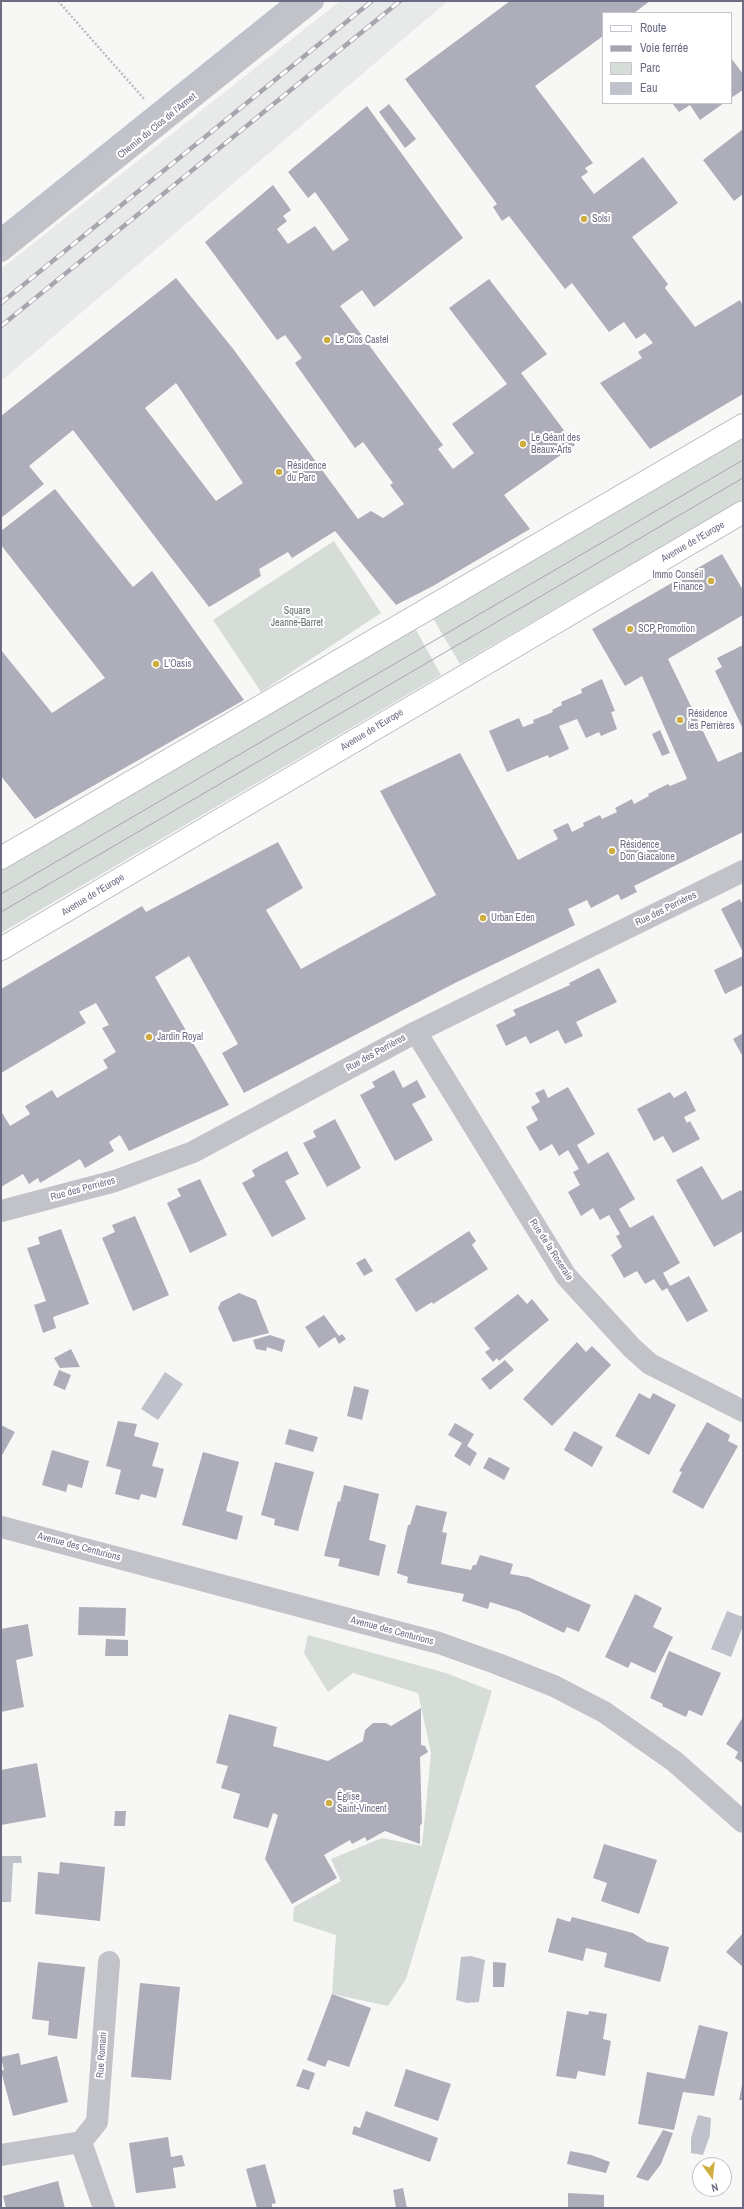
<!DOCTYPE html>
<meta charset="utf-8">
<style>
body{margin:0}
#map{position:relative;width:744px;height:2209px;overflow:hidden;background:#f7f8f6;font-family:"Archivo Narrow",sans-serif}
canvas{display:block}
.frame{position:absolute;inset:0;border:2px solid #6b6c83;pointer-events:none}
.legend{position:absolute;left:602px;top:12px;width:130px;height:92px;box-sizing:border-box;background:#fff;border:1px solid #c4c4cd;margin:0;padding:5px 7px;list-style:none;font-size:12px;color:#6b6c83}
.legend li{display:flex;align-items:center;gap:8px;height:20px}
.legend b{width:20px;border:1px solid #c4c4cd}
.north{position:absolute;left:692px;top:2157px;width:40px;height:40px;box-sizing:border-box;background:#fff;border:1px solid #c4c4cd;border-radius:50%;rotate:165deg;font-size:11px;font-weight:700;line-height:16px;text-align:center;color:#6b6c83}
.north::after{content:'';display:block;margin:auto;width:14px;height:18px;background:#ceae41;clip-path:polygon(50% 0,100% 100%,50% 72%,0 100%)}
</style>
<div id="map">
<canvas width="744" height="2209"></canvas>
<div class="frame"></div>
<ul class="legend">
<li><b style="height:5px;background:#fff"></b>Route</li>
<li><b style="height:5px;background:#a6a6af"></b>Voie ferrée</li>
<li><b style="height:11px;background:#d6ddd8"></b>Parc</li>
<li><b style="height:11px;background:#bfc2cb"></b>Eau</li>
</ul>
<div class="north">N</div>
</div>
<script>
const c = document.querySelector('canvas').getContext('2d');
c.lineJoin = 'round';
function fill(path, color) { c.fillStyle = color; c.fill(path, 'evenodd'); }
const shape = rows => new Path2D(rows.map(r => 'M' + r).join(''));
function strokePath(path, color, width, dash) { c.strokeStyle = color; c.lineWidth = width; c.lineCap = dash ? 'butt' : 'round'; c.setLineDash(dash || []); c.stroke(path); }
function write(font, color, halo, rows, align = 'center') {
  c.font = font + ' "Archivo Narrow",sans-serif'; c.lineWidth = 4; c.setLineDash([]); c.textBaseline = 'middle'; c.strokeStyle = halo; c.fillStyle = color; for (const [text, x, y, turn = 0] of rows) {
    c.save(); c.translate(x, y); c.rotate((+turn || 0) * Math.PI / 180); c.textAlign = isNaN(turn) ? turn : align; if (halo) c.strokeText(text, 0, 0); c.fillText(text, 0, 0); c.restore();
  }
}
fill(shape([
 [340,1,448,1,1,381,1,269]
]), '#e8e9e9');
fill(shape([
 [743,435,743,499,460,664,432,617],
 [334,541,381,613,261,692,213,620],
 [415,628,441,675,1,933,1,869],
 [308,1635,446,1673,492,1691,406,1979,388,2006,332,1994,336,1935,293,1921,294,1907,341,1881,331,1859,382,1838,422,1846,431,1753,418,1693,353,1673,328,1692,304,1653]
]), '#d6ddd8');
fill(shape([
 [165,1372,183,1384,158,1420,141,1409],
 [727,1611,743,1617,743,1626,731,1657,711,1649],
 [1,1856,21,1856,22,1863,13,1863,11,1902,1,1902],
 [471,1956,485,1960,479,2002,467,2003,456,2000,461,1957],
 [698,2115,711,2118,710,2135,703,2155,691,2153,691,2138]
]), '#bfc2cb');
strokePath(shape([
 [1,232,289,1]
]), '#bfc2cb', 10);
fill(shape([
 [510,1,650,1,634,13,603,13,603,36,535,86,593,163,585,168,588,172,581,177,594,194,643,157,678,203,632,237,668,284,665,288,695,327,740,300,743,306,743,394,650,449,600,383,642,358,638,352,653,343,645,333,636,339,624,322,609,332,572,283,565,289,509,216,502,221,493,207,497,204,405,79],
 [731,58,743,74,743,90,731,98],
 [672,103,724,103,700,120,690,105,679,112],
 [389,104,416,139,405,148,379,112],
 [367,106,463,238,374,307,362,290,340,306,443,445,438,449,453,469,474,453,452,424,507,384,449,308,489,279,547,354,521,373,575,445,504,495,530,529,433,586,396,605,335,531,292,558,288,552,259,569,261,576,209,607,73,430,29,466,44,484,1,518,1,416,176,278,234,350,358,519,371,511,383,518,404,504,390,485,393,483,363,442,355,448,295,363,302,358,285,335,277,340,205,242,273,185,291,210,283,216,287,221,277,229,288,244,315,226,333,251,349,240,315,192,308,198,288,172],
 [176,383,243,483,216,501,145,408],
 [743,129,743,194,734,201,703,160],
 [55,489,133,587,152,571,244,700,35,819,1,776,1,650,52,713,105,678,1,545,1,531],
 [722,554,743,590,743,615,668,659,718,762,743,751,743,832,634,886,637,892,621,900,618,894,591,908,587,900,568,909,575,925,455,983,244,1093,222,1053,238,1044,189,956,155,977,229,1105,129,1151,120,1135,109,1142,114,1151,85,1168,80,1159,40,1183,38,1178,29,1184,23,1174,1,1187,1,1111,10,1126,30,1114,25,1106,52,1090,57,1098,108,1068,103,1060,116,1052,102,1028,109,1025,96,1003,79,1012,86,1023,1,1073,1,989,142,906,146,912,278,842,303,888,266,910,301,969,436,895,380,791,460,753,518,860,558,839,553,830,568,823,572,832,584,826,583,823,600,815,602,819,617,812,615,808,632,799,634,804,649,796,648,794,668,784,670,786,687,779,642,676,625,686,592,629],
 [743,645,743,729,715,671,722,667,717,658],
 [602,679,615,711,611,712,617,729,601,736,599,732,586,738,577,719,559,726,569,749,549,758,548,755,507,772,489,731,519,718,523,727,534,723,533,720,553,712,552,710,562,705,561,702,582,693,581,689],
 [660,730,670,753,662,756,652,734],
 [740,899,741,902,743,901,743,952,721,909],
 [743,956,743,985,725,994,714,970],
 [599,968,617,1002,576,1022,583,1036,565,1044,558,1030,530,1044,526,1036,506,1046,496,1025,516,1015,513,1010,570,985,569,983],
 [743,1033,743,1057,733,1039],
 [394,1070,403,1088,417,1080,426,1097,412,1104,433,1140,395,1161,360,1095,375,1087,372,1082],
 [568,1087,595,1134,577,1145,588,1164,608,1152,635,1199,619,1209,630,1228,653,1215,680,1263,663,1273,670,1286,689,1276,708,1311,687,1322,667,1288,662,1291,654,1279,645,1284,637,1271,624,1278,611,1255,622,1247,616,1236,620,1234,609,1215,600,1220,593,1208,581,1216,568,1192,580,1185,573,1172,579,1169,568,1150,559,1156,552,1144,540,1151,532,1138,526,1127,538,1120,531,1107,540,1102,535,1093,544,1089,548,1098],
 [686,1091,696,1111,684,1117,687,1123,690,1121,700,1139,673,1153,663,1136,654,1141,637,1109,670,1092,674,1098],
 [335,1119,361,1168,327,1187,303,1143,316,1137,313,1131],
 [287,1151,299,1174,285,1181,306,1219,272,1237,242,1183,255,1176,252,1170],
 [702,1166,722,1200,741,1190,743,1194,743,1231,714,1247,676,1180],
 [200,1179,227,1235,190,1253,167,1203,181,1196,177,1189],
 [135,1216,169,1295,133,1311,102,1238,115,1232,112,1225],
 [61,1229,89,1304,53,1317,56,1328,43,1333,34,1305,46,1301,27,1248,40,1244,38,1237],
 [469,1231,476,1241,472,1245,488,1269,433,1304,432,1302,416,1312,395,1279],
 [365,1258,373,1271,364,1276,356,1263],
 [239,1293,256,1300,269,1333,233,1342,218,1308,221,1302],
 [518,1294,527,1304,532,1299,549,1320,499,1361,497,1358,493,1362,485,1352,490,1349,474,1328],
 [324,1315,339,1336,342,1334,346,1339,339,1344,335,1337,319,1348,305,1327],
 [270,1335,285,1340,282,1352,267,1347,266,1351,256,1349,253,1340],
 [577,1342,586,1352,592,1346,611,1365,552,1426,523,1399],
 [71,1349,80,1367,60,1368,54,1358],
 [505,1360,514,1370,490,1390,481,1379],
 [59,1370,71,1375,65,1390,53,1385],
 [354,1386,369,1390,362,1420,347,1416],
 [639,1393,650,1399,653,1393,676,1405,649,1455,615,1436],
 [118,1421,137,1424,134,1436,159,1443,152,1466,164,1469,156,1498,141,1494,139,1500,115,1494,121,1470,106,1466],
 [707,1422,730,1435,728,1441,738,1446,703,1509,672,1492,682,1472,679,1471],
 [455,1423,474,1434,467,1446,477,1453,470,1466,454,1456,462,1443,448,1435],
 [1,1425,15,1432,1,1457],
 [289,1429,318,1437,313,1452,285,1444],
 [574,1431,603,1447,592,1467,564,1450],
 [52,1450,89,1461,82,1488,68,1484,66,1492,42,1485],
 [203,1452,239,1462,226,1511,243,1516,237,1540,182,1525],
 [489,1457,510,1468,504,1480,483,1468],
 [275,1462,314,1472,298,1531,274,1525,275,1519,261,1515],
 [344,1485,379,1494,369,1540,386,1545,379,1576,338,1566,340,1559,324,1556,338,1501,340,1502],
 [416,1505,447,1512,442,1532,447,1533,441,1564,471,1570,473,1565,476,1565,480,1555,513,1564,510,1574,528,1577,591,1605,579,1632,567,1627,564,1633,519,1611,490,1602,488,1609,462,1601,464,1594,407,1583,408,1577,397,1573,408,1525,410,1525],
 [635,1594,662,1608,653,1627,673,1637,655,1673,631,1662,628,1668,605,1657],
 [79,1607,126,1608,125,1636,78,1635],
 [28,1624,33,1656,16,1660,24,1707,1,1712,1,1629],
 [106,1639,128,1640,128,1656,105,1656],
 [669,1651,721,1673,702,1716,689,1710,686,1717,662,1706,663,1704,650,1698],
 [421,1708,421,1745,425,1746,428,1752,420,1757,422,1823,420,1826,420,1844,385,1831,367,1841,365,1837,352,1844,350,1840,324,1855,337,1878,292,1904,265,1859,278,1815,273,1813,268,1828,233,1818,240,1794,221,1788,228,1766,216,1763,229,1714,277,1727,273,1746,328,1761,363,1741,365,1730,373,1723,386,1723,391,1726],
 [743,1717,743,1763,735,1758,738,1752,726,1744],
 [37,1763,46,1817,1,1825,1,1770],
 [115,1811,126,1811,125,1826,114,1826],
 [604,1844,657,1860,639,1914,601,1901,607,1883,593,1878],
 [60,1862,105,1867,100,1921,35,1914,38,1872,59,1874],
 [572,1917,633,1933,647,1942,669,1947,660,1982,604,1967,607,1953,586,1948,583,1961,548,1952,557,1918,570,1922],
 [743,1933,743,1967,726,1952],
 [38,1962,85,1967,77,2039,48,2035,49,2021,32,2019],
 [493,1962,506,1963,504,1987,493,1987],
 [140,1983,180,1987,171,2080,131,2077],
 [332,1994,371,2008,349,2067,328,2060,325,2067,307,2060],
 [567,2011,588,2015,589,2011,607,2014,603,2039,611,2041,605,2076,578,2071,576,2079,556,2076],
 [699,2025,728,2032,714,2096,683,2092,674,2130,638,2124,647,2072,685,2079],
 [19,2053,21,2065,57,2056,68,2102,13,2116,1,2071,4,2070,1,2057],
 [303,2069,315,2073,309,2090,296,2086],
 [406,2069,451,2084,438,2121,394,2106],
 [742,2085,743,2100,739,2100],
 [366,2111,438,2138,430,2162,352,2134,354,2126,360,2128],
 [663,2130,673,2133,661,2164,648,2181,636,2177],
 [168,2137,171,2157,182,2155,185,2166,173,2168,176,2188,136,2193,129,2143],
 [570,2151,591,2155,610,2162,606,2173,567,2164],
 [265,2164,276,2203,272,2204,272,2208,257,2208,246,2169],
 [58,2181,65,2208,6,2208,3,2196],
 [403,2188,407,2208,396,2208,393,2190],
 [568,2193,604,2195,604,2208,568,2208]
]), '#adaeb9');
const major = shape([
 [1,858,743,425],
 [1,949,743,512]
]);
strokePath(major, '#b8b8be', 24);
strokePath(shape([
 [58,1,145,100]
]), '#bcbcc0', 2.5, [2, 2]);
strokePath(shape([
 [1,251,313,1],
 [416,1032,566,1276,632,1348,650,1364,743,1411],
 [1,1211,115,1181,193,1152,416,1032,743,871],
 [1,1527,439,1643,498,1664,554,1686,604,1712,674,1761,743,1822],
 [81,2142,97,2122,109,1962],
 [1,2155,81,2142,104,2208]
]), '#c2c3c9', 22);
strokePath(major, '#fff', 22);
strokePath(shape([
 [1,894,743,460],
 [1,912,743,478]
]), '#a6a6af', 1);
const rail = shape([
 [1,303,372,1],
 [1,326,400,1]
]);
strokePath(rail, '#a6a6af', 4.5);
strokePath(rail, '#fff', 3, [9]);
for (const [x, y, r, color] of [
 [584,219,4,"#ceae41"],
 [327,340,4,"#ceae41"],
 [523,444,4,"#ceae41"],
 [279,472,4,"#ceae41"],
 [711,581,4,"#ceae41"],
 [630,629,4,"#ceae41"],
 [156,664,4,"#ceae41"],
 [680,720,4,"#ceae41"],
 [612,851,4,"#ceae41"],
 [483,918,4,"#ceae41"],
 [149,1037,4,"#ceae41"],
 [329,1803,4,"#ceae41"]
]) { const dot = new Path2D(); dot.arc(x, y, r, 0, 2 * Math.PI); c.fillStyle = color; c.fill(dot); strokePath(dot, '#fff', 1.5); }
write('10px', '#6b6c83', '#fff', [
 ["Chemin du Clos de l'Armet",157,126,-39],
 ["Avenue de l'Europe",693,542,-30],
 ["Avenue de l'Europe",372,730,-31],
 ["Avenue de l'Europe",93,895,-31],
 ["Rue des Perrières",666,909,-26],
 ["Rue des Perrières",376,1053,-29],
 ["Rue des Perrières",83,1189,-15],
 ["Rue de la Roseraie",551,1250,57],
 ["Avenue des Centurions",79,1547,15],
 ["Avenue des Centurions",392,1631,15],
 ["Rue Romani",102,2055,-86]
]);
write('10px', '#6b6c83', '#fff', [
 ["Solsi",592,219],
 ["Le Clos Castel",335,340],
 ["Le Géant des",531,438],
 ["Beaux-Arts",531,450],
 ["Résidence",287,466],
 ["du Parc",287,478],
 ["Immo Conseil",703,575,"right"],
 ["Finance",703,587,"right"],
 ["SCP Promotion",638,629],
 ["L'Oasis",164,664],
 ["Résidence",688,714],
 ["les Perrières",688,726],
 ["Résidence",620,845],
 ["Don Giacalone",620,857],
 ["Urban Eden",491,918],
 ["Jardin Royal",157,1037],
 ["Église",337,1797],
 ["Saint-Vincent",337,1809]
], 'left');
write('10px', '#65766b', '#fff', [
 ["Square",297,611],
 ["Jeanne-Barret",297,623]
]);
</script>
